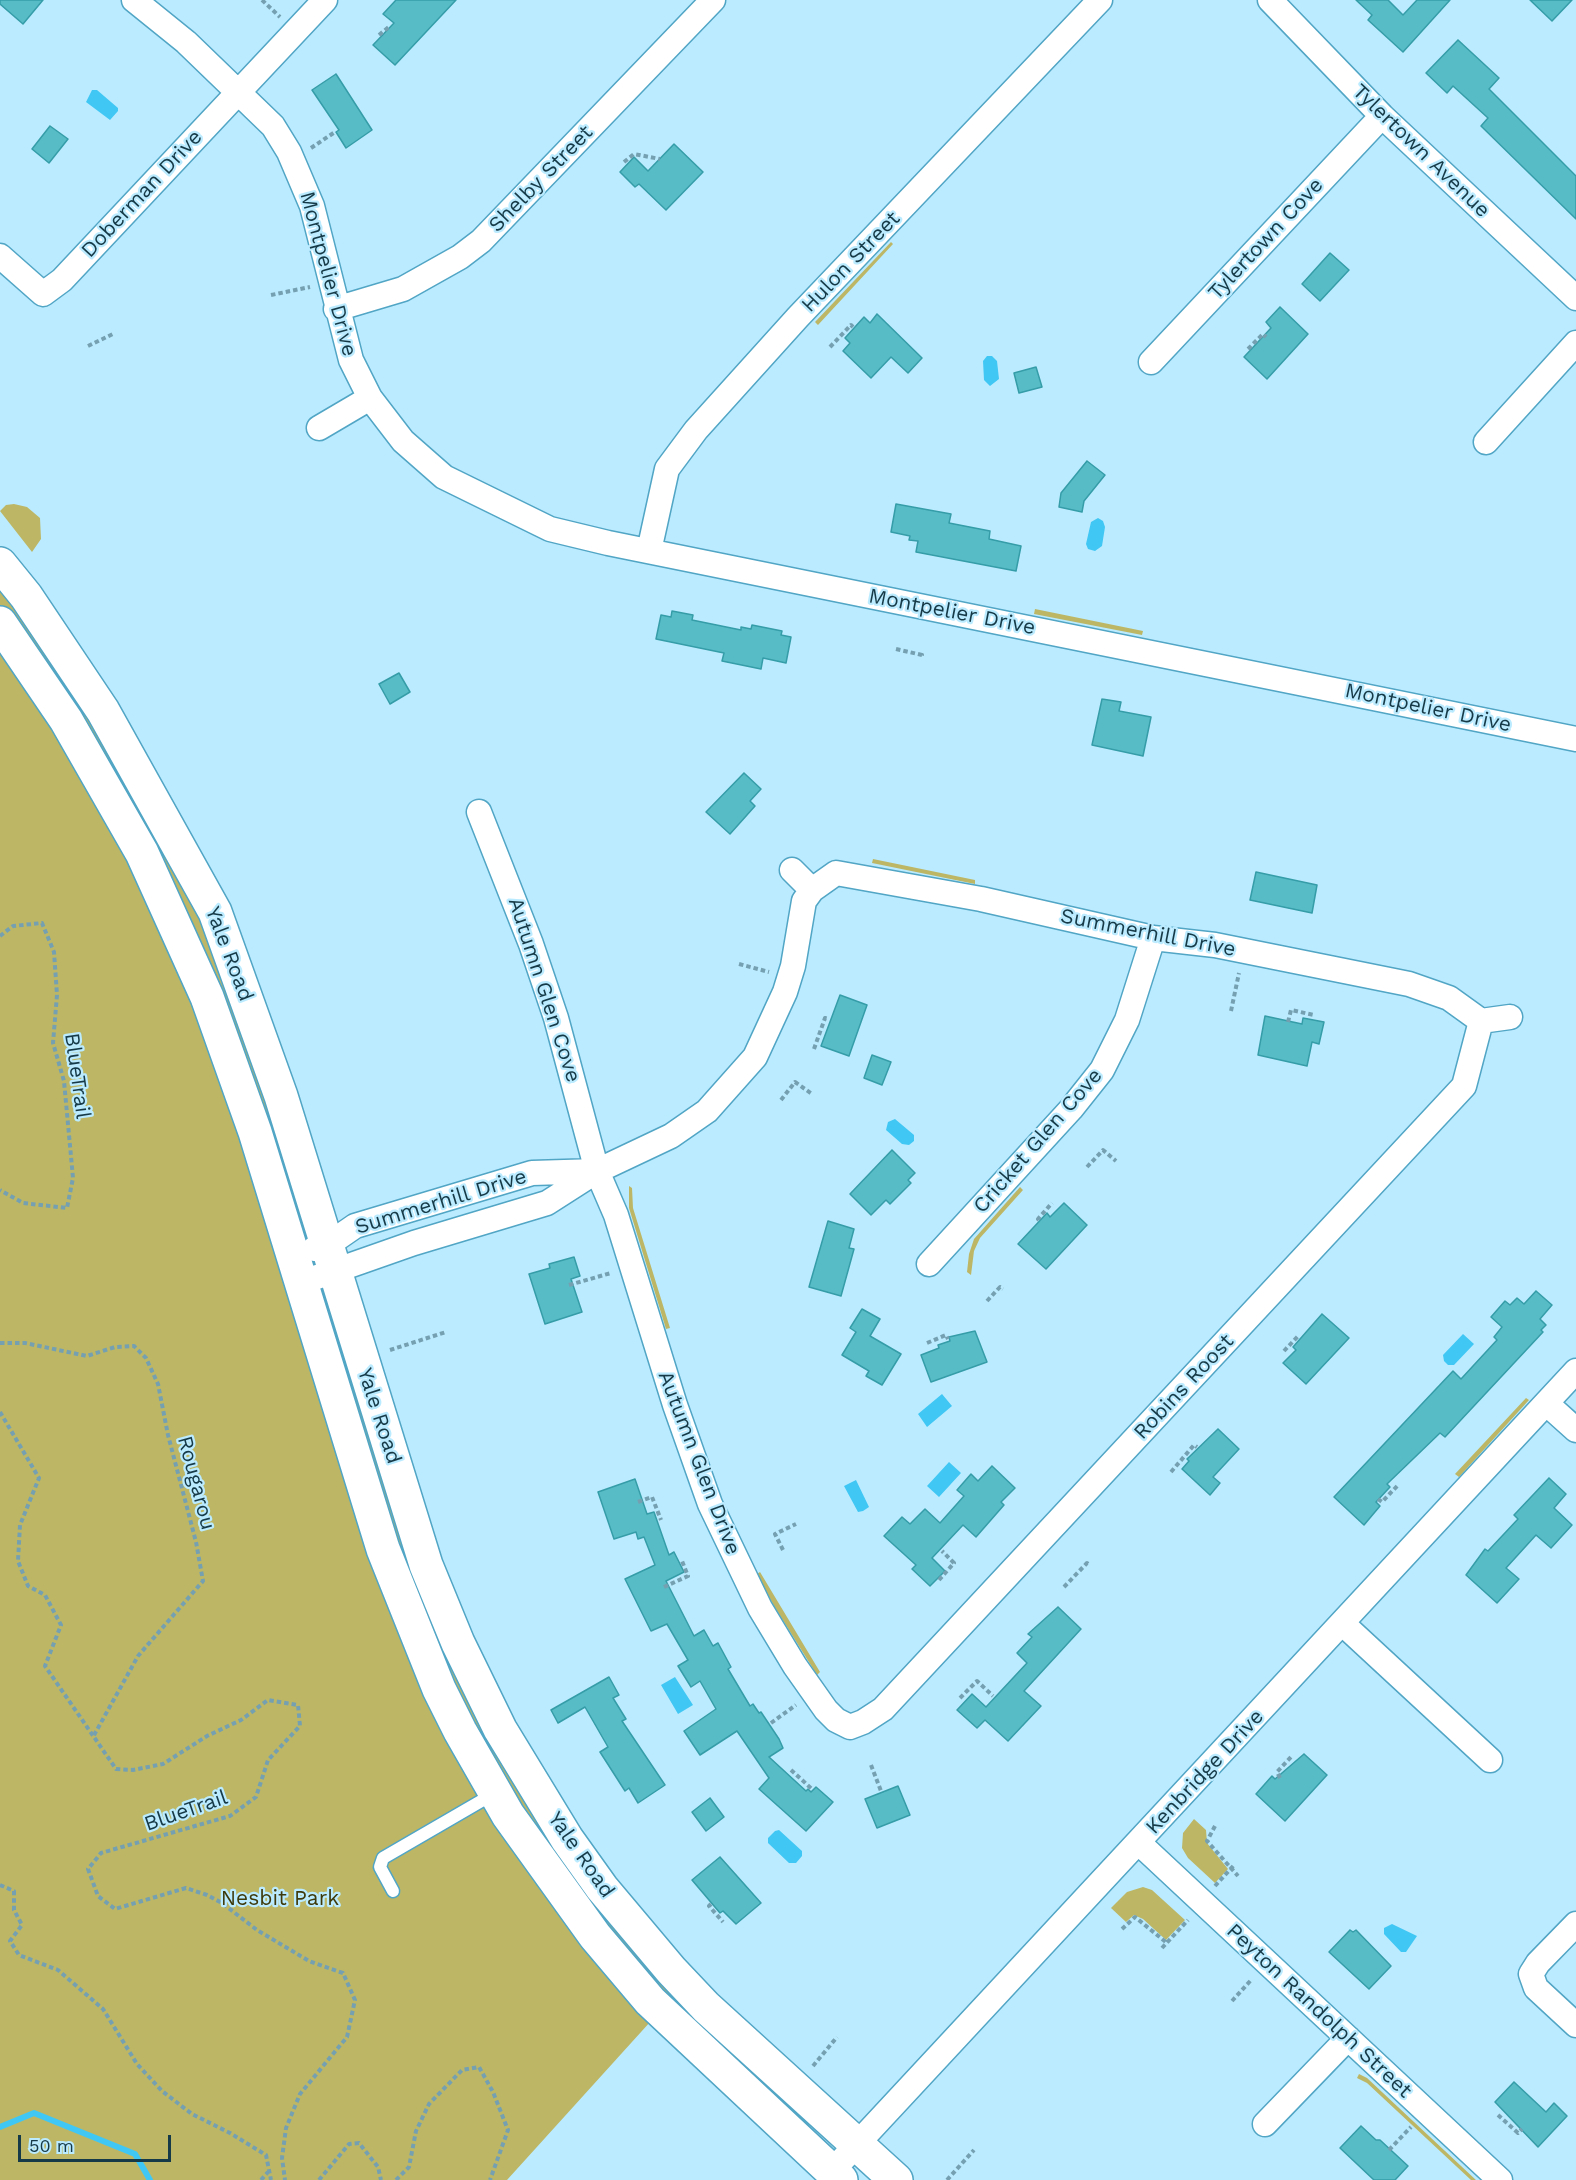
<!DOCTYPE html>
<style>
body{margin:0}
#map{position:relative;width:1576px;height:2180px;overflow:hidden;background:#bbebff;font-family:"Work Sans",sans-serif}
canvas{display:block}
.scale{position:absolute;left:18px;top:2135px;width:153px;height:27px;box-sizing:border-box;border:3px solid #163a47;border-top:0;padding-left:8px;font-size:18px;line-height:21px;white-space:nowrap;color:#163a47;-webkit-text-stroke:4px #bbebff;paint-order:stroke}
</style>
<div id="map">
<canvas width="1576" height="2180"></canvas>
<div class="scale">50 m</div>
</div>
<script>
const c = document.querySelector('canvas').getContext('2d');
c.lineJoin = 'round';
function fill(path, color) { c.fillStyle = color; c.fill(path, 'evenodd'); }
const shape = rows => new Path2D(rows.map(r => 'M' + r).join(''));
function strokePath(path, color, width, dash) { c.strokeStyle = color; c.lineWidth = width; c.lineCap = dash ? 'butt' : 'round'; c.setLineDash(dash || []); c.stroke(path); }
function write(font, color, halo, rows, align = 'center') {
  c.font = font + ' "Work Sans",sans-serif'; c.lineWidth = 4.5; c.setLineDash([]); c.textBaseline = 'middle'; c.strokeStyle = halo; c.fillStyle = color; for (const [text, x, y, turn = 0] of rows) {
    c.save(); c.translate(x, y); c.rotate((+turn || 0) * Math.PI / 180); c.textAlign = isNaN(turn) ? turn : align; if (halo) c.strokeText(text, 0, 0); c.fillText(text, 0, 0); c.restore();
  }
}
fill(shape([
 [891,242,893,244,818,325,815,322],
 [14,504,27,507,40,518,41,539,32,552,0,511,6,505],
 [0,552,211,898,445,1600,512,1741,689,1979,507,2180,0,2180],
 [1035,609,1143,631,1142,635,1034,614],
 [873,859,975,880,975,884,872,863],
 [629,1186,632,1188,633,1208,670,1328,666,1329,629,1208],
 [1020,1187,1023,1190,980,1238,974,1251,971,1275,967,1272,969,1254,974,1239],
 [1526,1398,1529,1400,1459,1477,1455,1474],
 [760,1572,820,1672,817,1675,774,1606,757,1574],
 [1194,1819,1206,1830,1207,1843,1228,1869,1215,1883,1188,1858,1182,1848,1183,1833],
 [1143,1887,1152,1890,1185,1920,1166,1940,1143,1919,1134,1915,1126,1922,1111,1908,1127,1892],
 [1359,2074,1367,2078,1476,2180,1471,2180,1367,2083,1357,2078]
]), '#bdb765');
fill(shape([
 [92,90,97,90,118,108,118,111,110,120,86,102],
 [987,356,992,356,997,361,999,379,990,386,984,380,983,361],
 [1098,518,1103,521,1105,527,1102,546,1095,551,1088,549,1086,544,1091,522],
 [895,1119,914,1135,914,1141,909,1145,902,1144,886,1130,888,1122],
 [1463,1334,1474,1344,1454,1365,1448,1365,1444,1361,1443,1355],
 [942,1394,952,1406,927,1427,918,1414],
 [949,1462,961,1473,939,1497,927,1486],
 [856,1480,869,1507,863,1511,858,1512,844,1486],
 [675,1677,693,1705,678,1714,661,1685],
 [779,1830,802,1851,802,1856,796,1863,789,1863,768,1843,768,1838,775,1831],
 [1392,1924,1417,1936,1406,1952,1401,1952,1384,1934,1384,1928]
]), '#40c7f4');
strokePath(shape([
 [0,2127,34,2113,135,2154,150,2180]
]), '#40c7f4', 6);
const building = shape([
 [0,0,43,0,23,24,0,4,0,0],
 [396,0,456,0,395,65,373,45,394,23,383,14,396,0],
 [1356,0,1388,0,1403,15,1417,0,1450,0,1403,52,1368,20,1372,15,1356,0],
 [1530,0,1572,0,1552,21,1530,0],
 [1458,40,1499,78,1489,89,1576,176,1576,219,1481,126,1488,118,1453,86,1447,93,1426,73,1458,40],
 [336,74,372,130,346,148,336,132,339,130,312,90,336,74],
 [50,126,68,139,49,163,32,149,50,126],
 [674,144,703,172,666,210,639,184,635,187,620,172,634,157,648,171,674,144],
 [1330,253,1349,270,1320,301,1302,284,1330,253],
 [1280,307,1308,334,1267,379,1244,357,1271,328,1266,322,1280,307],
 [877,314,922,358,908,373,891,357,871,378,843,351,850,343,845,338,864,317,870,323,877,314],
 [1036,367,1042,387,1019,393,1014,373,1036,367],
 [1087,461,1105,475,1084,501,1082,512,1059,507,1061,493,1087,461],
 [896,504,951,514,949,523,990,531,989,539,1021,546,1016,571,916,552,918,541,909,540,910,536,891,532,896,504],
 [672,611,693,615,692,620,741,630,741,627,751,629,752,625,782,631,781,635,791,637,786,663,763,658,761,669,722,661,724,653,656,639,661,615,671,617,672,611],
 [399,673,410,692,390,704,379,684,399,673],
 [1102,699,1121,702,1119,711,1151,717,1143,756,1092,745,1102,699],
 [744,773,761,789,750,801,755,806,730,834,706,812,744,773],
 [1256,872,1317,885,1312,913,1250,900,1256,872],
 [840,995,867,1005,849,1056,821,1046,840,995],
 [1265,1016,1302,1024,1303,1018,1324,1022,1319,1044,1312,1042,1307,1066,1258,1055,1265,1016],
 [872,1055,891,1062,882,1085,864,1078,872,1055],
 [892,1150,915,1173,908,1180,911,1183,890,1204,886,1200,871,1215,850,1194,892,1150],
 [1064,1203,1087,1225,1046,1269,1018,1244,1047,1213,1050,1217,1064,1203],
 [828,1221,854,1229,849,1248,854,1249,841,1296,809,1287,828,1221],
 [574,1257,580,1276,571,1279,582,1312,545,1324,529,1274,550,1268,549,1264,574,1257],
 [1536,1291,1552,1305,1540,1319,1546,1325,1541,1330,1543,1332,1445,1437,1440,1433,1387,1484,1390,1487,1376,1502,1380,1506,1364,1525,1334,1497,1453,1371,1461,1379,1497,1340,1494,1337,1502,1327,1491,1317,1505,1301,1510,1305,1517,1298,1524,1304,1536,1291],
 [862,1309,880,1319,870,1336,901,1354,882,1385,866,1376,869,1371,842,1355,856,1332,850,1328,862,1309],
 [1322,1314,1349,1338,1306,1384,1283,1363,1296,1350,1293,1347,1322,1314],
 [975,1331,987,1362,931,1382,921,1355,939,1348,938,1345,950,1341,949,1337,975,1331],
 [1218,1429,1239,1449,1213,1477,1220,1483,1210,1495,1182,1469,1189,1461,1187,1459,1218,1429],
 [992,1466,1015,1488,1001,1502,1004,1505,976,1537,963,1525,932,1558,945,1571,930,1586,912,1569,916,1565,884,1536,902,1517,910,1524,925,1509,940,1523,964,1496,957,1490,971,1474,978,1481,992,1466],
 [1549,1478,1566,1494,1554,1508,1572,1525,1551,1548,1536,1535,1506,1568,1519,1579,1497,1603,1466,1575,1485,1549,1488,1551,1518,1519,1514,1515,1549,1478],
 [635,1479,647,1514,654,1512,669,1555,674,1552,684,1572,666,1581,694,1636,704,1630,713,1646,718,1643,731,1667,728,1669,750,1706,753,1704,759,1713,761,1712,779,1739,783,1748,769,1757,806,1791,808,1789,811,1792,816,1787,833,1802,806,1831,759,1789,769,1778,737,1731,700,1755,684,1731,716,1709,700,1681,691,1687,678,1666,688,1660,667,1624,651,1631,625,1579,655,1565,644,1537,638,1539,636,1532,614,1539,598,1492,635,1479],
 [1058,1607,1081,1629,1024,1691,1041,1706,1008,1741,985,1720,977,1728,957,1710,972,1694,986,1707,1027,1663,1017,1653,1032,1637,1028,1634,1058,1607],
 [609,1677,619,1695,613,1698,626,1719,622,1721,665,1785,638,1803,629,1788,625,1791,600,1752,608,1747,585,1707,558,1723,551,1710,609,1677],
 [1304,1754,1327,1775,1285,1821,1256,1794,1272,1776,1275,1779,1304,1754],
 [898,1786,910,1815,877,1828,865,1799,898,1786],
 [710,1798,724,1817,706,1831,692,1812,710,1798],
 [720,1857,761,1903,736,1924,723,1911,720,1913,692,1880,720,1857],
 [1350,1930,1353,1932,1356,1930,1391,1966,1369,1989,1329,1952,1350,1930],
 [1514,2082,1546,2112,1554,2103,1567,2116,1538,2147,1495,2102,1514,2082],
 [1361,2126,1376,2140,1380,2140,1408,2166,1395,2180,1374,2180,1340,2148,1361,2126]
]);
fill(building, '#58bcc6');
strokePath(building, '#359da8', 1.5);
const service = shape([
 [393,1891,380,1867,383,1858,495,1793]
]);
const minor = shape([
 [134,0,186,42,273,126,289,152,312,206,351,360,370,398,403,441,444,477,550,529,608,543,1576,739],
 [1270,0,1382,116,1576,298],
 [0,256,43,294,62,280,325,0],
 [336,309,403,289,460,257,481,241,713,0],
 [1151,362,1382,116],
 [319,428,370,398],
 [1486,442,1576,343],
 [649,551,667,469,696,430,798,317,1100,0],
 [479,812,531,944,556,1018,597,1171,616,1215,675,1405,710,1504,760,1608,795,1666,826,1710,836,1720,850,1727,863,1722,883,1709,1464,1086,1481,1021],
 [792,870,812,890],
 [1481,1021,1510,1017],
 [314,1249,326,1246,355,1226,532,1173,597,1171],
 [929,1264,1071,1109,1102,1070,1127,1020,1153,938],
 [300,1283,414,1243,547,1203,597,1171,671,1136,707,1111,755,1057,785,992,793,966,804,901,812,890,836,873,981,899,1153,938,1215,945,1409,984,1449,998,1481,1021],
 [1547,1404,1576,1430],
 [1343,1624,1490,1760],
 [1139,1843,1500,2180],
 [1576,1924,1538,1963,1531,1974,1536,1988,1576,2025],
 [1265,2124,1348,2038],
 [832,2171,1576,1371]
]);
const secondary = shape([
 [0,564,26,596,103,711,215,912,281,1096,426,1565,458,1643,500,1729,567,1839,602,1888,671,1970,706,2007,896,2180],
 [0,623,66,720,142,853,207,997,255,1132,383,1549,439,1689,460,1731,508,1815,595,1936,650,2001,841,2180]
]);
strokePath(service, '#51a5c5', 15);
strokePath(minor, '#51a5c5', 27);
strokePath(secondary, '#51a5c5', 36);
strokePath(shape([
 [262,0,280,17],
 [379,35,390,26],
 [311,148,335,132],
 [624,162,634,154,660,159],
 [271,295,310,287],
 [88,346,113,334],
 [830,347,851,325,853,327],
 [1248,349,1263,334,1266,337],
 [896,649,922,655,921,658],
 [0,936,13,926,42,923,54,952,57,995,53,1043,64,1081,73,1178,67,1208,23,1203,0,1190],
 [739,964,769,972],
 [1231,1011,1239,973],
 [1288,1022,1291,1010,1314,1015],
 [814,1049,825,1018,828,1019],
 [781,1100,795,1082,812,1094],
 [1087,1167,1103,1150,1116,1161],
 [1039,1220,1038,1219,1052,1203],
 [569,1285,611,1273],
 [987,1301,1000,1287,1003,1289],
 [0,1343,25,1343,87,1356,115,1347,134,1346,146,1358,158,1384,168,1435,196,1542,203,1581,138,1656,93,1737],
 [927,1343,946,1335,948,1339],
 [390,1350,446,1332],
 [1284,1351,1299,1335],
 [0,1412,39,1478,20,1525,18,1561,28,1586,45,1595,61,1625,45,1666,116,1769,133,1770,163,1764,207,1736,241,1720,268,1700,298,1705,300,1726,268,1760,256,1797,230,1816,101,1853,88,1869,98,1896,115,1909,186,1888,207,1895,222,1903,257,1930,309,1961,343,1973,355,2000,347,2037,300,2094,286,2128,282,2158,285,2180],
 [1171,1472,1194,1445,1197,1447],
 [1378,1499,1382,1502,1399,1484],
 [638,1502,652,1497,661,1520],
 [783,1550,775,1534,796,1524],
 [939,1580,954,1563,942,1551],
 [664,1587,688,1576,682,1561],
 [1064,1587,1087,1563,1089,1565],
 [960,1698,977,1681,993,1696],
 [771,1723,796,1705],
 [871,1765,881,1791],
 [791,1770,813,1790],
 [1280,1778,1277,1772,1292,1756],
 [1215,1826,1207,1841,1238,1876],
 [0,1885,14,1891,14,1910,22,1925,10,1941,19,1955,58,1970,103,2009,137,2064,162,2091,192,2114,230,2133,266,2155,271,2180],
 [1215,1886,1235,1864],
 [711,1904,709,1906,723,1922],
 [1122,1929,1135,1917,1167,1943],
 [1162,1948,1188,1920],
 [1232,2001,1252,1979],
 [813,2066,837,2037],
 [1498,2115,1518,2133,1522,2129],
 [1389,2150,1411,2127],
 [261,2180,268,2172],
 [319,2180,349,2144,359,2143,378,2167,381,2180],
 [396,2180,409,2167,416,2131,429,2104,462,2070,479,2067,493,2092,508,2130,490,2180],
 [947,2180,974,2150]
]), '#75a0b1', 4, [4.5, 3]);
strokePath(service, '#fff', 12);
strokePath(minor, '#fff', 24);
strokePath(secondary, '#fff', 33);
write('21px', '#163a47', '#bbebff', [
 ["Tylertown Avenue",1421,151,44],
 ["Shelby Street",541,179,-46],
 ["Doberman Drive",142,194,-47],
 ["Tylertown Cove",1266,239,-47],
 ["Hulon Street",851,262,-46],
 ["Montpelier Drive",328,274,75],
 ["Montpelier Drive",952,612,11],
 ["Montpelier Drive",1428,708,12],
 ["Summerhill Drive",1148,933,11],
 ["Yale Road",229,954,69],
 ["Autumn Glen Cove",544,990,72],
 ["BlueTrail",77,1076,82],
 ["Cricket Glen Cove",1038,1141,-49],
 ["Summerhill Drive",441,1202,-17],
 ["Robins Roost",1184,1387,-47],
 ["Yale Road",379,1416,72],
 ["Autumn Glen Drive",699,1463,69],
 ["Rougarou",196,1483,75],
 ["Kenbridge Drive",1205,1772,-47],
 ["BlueTrail",186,1811,-19],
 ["Yale Road",581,1855,55],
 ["Peyton Randolph Street",1319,2011,43]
]);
write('21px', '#3e3a0c', '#bbebff', [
 ["Nesbit Park",280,1899]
]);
</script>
